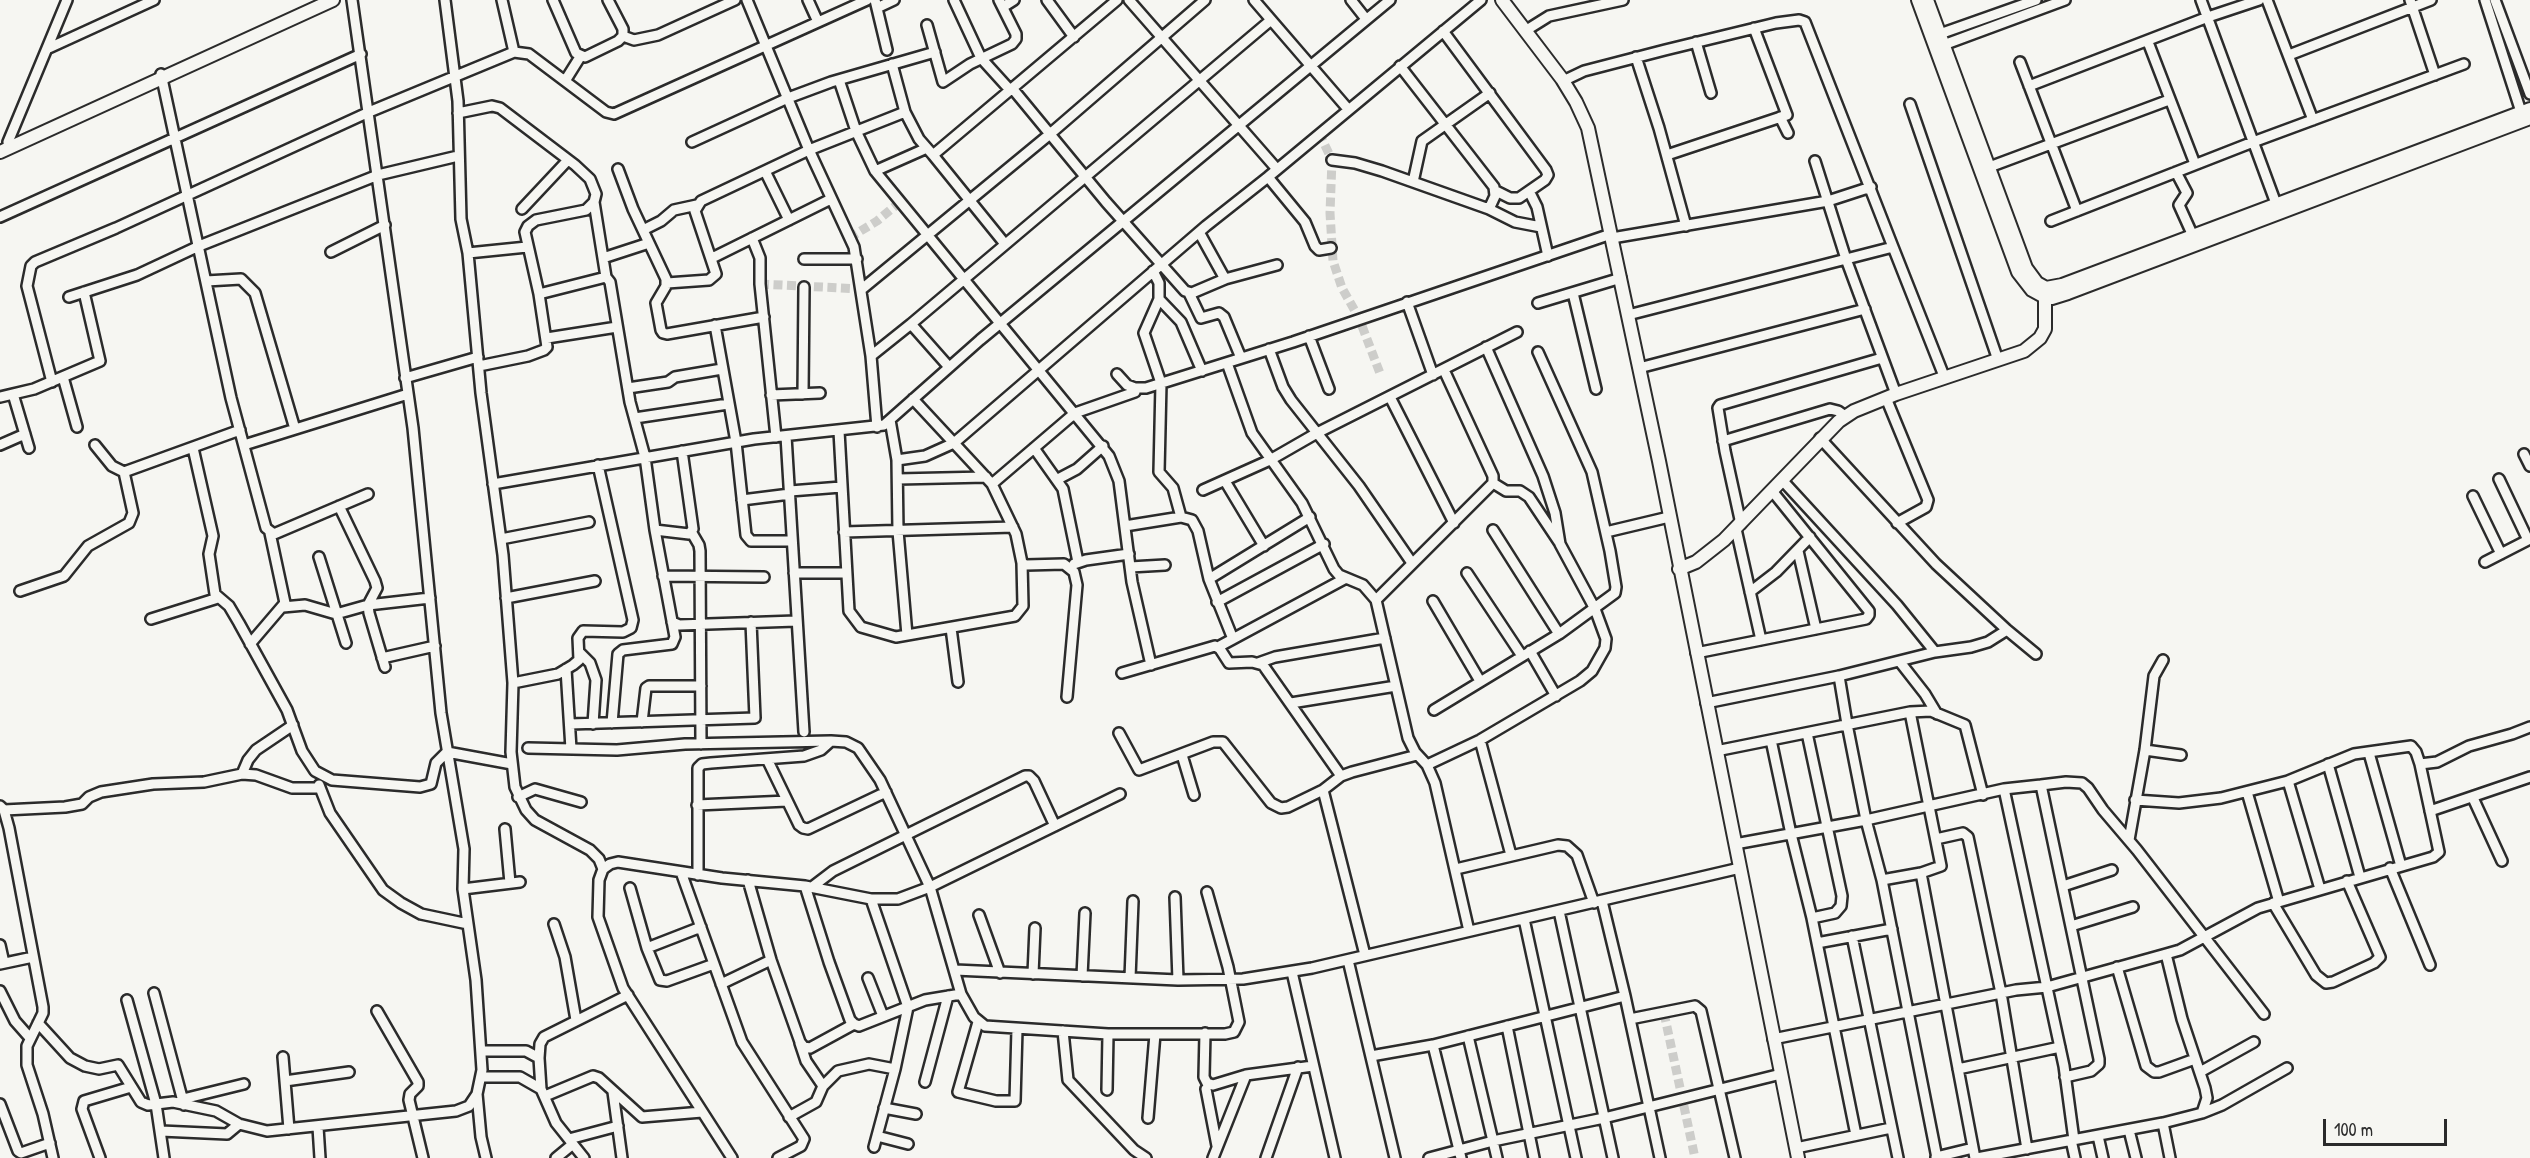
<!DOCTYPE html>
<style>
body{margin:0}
#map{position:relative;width:2530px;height:1158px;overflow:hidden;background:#f6f6f2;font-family:"Patrick Hand",sans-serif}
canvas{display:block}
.scale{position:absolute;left:2323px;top:1119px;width:124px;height:27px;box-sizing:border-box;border:3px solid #2b2b2b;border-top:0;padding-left:8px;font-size:18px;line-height:21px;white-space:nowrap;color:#2b2b2b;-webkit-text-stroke:4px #f6f6f2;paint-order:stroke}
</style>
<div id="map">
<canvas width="2530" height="1158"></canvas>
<div class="scale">100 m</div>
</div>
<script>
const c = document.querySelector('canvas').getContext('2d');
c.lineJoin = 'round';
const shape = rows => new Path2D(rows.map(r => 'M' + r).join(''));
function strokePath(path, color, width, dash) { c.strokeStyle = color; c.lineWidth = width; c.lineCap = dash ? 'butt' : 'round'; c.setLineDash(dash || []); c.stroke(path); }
strokePath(shape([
 [1319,133,1332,160,1330,213,1333,261,1342,288,1359,318,1381,376],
 [849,238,877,221,900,202],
 [760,284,862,289],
 [1664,1013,1695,1158]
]), '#cdcdca', 9, [9, 4.5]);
const minor = shape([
 [445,0,458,101,461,219,468,253,481,393,503,555,513,683,511,752,515,787,526,810,535,820,590,850,599,859,603,869],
 [502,0,514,52],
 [553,0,576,53,585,57,618,41,623,36,623,29,608,0],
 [747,0,809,150,854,247,871,356,877,427],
 [808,0,818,22],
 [875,0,887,50],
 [954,0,981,58,1010,90],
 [1047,0,1074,37],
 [1129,0,1276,168],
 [1254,0,1348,109],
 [1351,0,1366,19],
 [2201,0,2278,209],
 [2267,0,2313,120],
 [2410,0,2435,75],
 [2485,0,2523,118],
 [2495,0,2530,94],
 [1003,7,1014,0],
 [877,8,894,0],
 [927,25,943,82,970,64,1012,44,1016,39,1016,34,999,0],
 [1443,31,1546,170,1548,175,1545,180,1519,198,1510,198,1496,191],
 [1525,31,1549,16,1623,0],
 [623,36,634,40,658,35,735,0],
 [1934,36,2036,0],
 [1696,42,1711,93],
 [2148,42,2195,164],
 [1938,47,2065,0],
 [49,48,154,0],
 [2289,55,2431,0],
 [1636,57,1659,128,1686,226],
 [2020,62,2077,211],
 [892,64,905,112,919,139,933,155],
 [1400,66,1494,187,1495,196,1489,209],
 [161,74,231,398,266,528,274,534,368,494],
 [839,80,856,131,875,171,1109,456,1119,481,1132,582,1151,665],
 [565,81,580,57],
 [1563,81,1584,71,1665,50,1776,23,1799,20,1805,22,1893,247,1628,315],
 [2029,86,2208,17,2259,0],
 [1012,88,1106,202,1185,291,1192,293,1225,279,1277,265],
 [1910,104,1998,360],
 [458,113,492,106,500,108,575,165,590,179,596,194,594,202,586,210,536,220,528,226,525,232,539,294,547,347,544,350,528,356,479,366],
 [1780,117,1788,133],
 [692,142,788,98,831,82,935,52],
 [9,148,8,142,67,0],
 [1667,155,1787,115,1754,28],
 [1332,160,1355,163,1382,171,1489,209,1515,222,1541,227],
 [1815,161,1846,259,1896,394],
 [618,169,633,209,666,279,666,286,656,303,661,330,663,333,667,334,764,317],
 [1984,169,2169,100],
 [765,171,789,220],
 [875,171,927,148],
 [2176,172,2187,193,2179,205,2193,236],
 [1268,177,1305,222,1315,246,1319,250,1331,248],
 [1413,182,1422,141,1490,93],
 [1529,191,1537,207,1548,256],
 [594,202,606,277],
 [522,209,568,160],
 [0,217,361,54],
 [2051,221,2253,142,2464,64],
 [643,230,661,221,674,210,697,205],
 [1199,232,1225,279],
 [752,238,760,258,760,284,776,437],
 [1612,238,1828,201,1871,187],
 [1005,244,933,155,1117,0],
 [1893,247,1944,376],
 [331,252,385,225],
 [468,253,527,247],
 [603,258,649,243],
 [712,258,831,199],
 [804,259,857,259],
 [1153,271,1159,283,1159,299,1144,333,1161,383,1159,472,1173,488,1181,517],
 [206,281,241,279,255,293,295,429],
 [667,283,709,280,716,274,695,211,701,201,809,150,905,112],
 [862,289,1050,134,1205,0],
 [1189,293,1201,318,1219,313,1224,317,1241,358],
 [1573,293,1596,389],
 [539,294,606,277,610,282,630,402,645,457,655,530,675,637,672,644,623,650,618,654,612,723],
 [69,297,137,275,199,246,378,175,458,156],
 [1159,299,1181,322,1202,371],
 [1407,302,1433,375],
 [1538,303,1621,278],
 [715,325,736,442,746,535,751,541,792,541],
 [1309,336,1329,389],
 [547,338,617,327],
 [1269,349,1283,387,1291,400,1359,486,1412,563],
 [871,356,911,324],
 [1227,363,1252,433,1302,503,1334,569,1339,575,1363,585,1376,600,1408,738,1415,752,1427,765,1435,783,1469,931],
 [949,367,911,324,1271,20],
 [1639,368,1865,309],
 [1117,374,1127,385,1135,388,1146,388,1293,342,1611,234],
 [63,377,77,427],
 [405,378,478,357],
 [52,382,27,286,31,266,35,262,116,228,369,112,514,52,529,54,606,112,614,114,867,0],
 [628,388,668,382,675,377,722,369],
 [13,394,29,448],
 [803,394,804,287],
 [771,395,820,393],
 [0,397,34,389,100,361,84,292],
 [1390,397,1454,523],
 [1886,398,1928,500,1926,507,1897,523],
 [913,399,992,484,1016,534,1022,563,1026,565,1064,564,1074,572,1077,585,1067,697],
 [635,418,728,404],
 [890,420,897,460,898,531,907,635],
 [839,431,849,611,861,627,896,637,1015,616,1023,606,1022,563],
 [786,436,804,732],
 [1820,438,1936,564,2007,630,2036,654],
 [1723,441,1830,409,1838,411,1845,416],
 [0,445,25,434],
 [95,445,112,466,124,472,240,430],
 [244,445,408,394],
 [193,448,213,536,209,554,215,594,229,606,239,623,287,710,302,751,315,771,332,780,420,787,431,784,436,763,447,752,512,764],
 [1034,448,1063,489,1078,562],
 [2524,454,2530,466],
 [897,460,925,456,954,443,1206,226,1268,177,1481,0],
 [898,479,986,477],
 [1058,479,1077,469,1103,446],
 [2499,479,2528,540],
 [1225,481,1264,546],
 [1783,481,1897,605,1935,652],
 [1493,483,1506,491,1520,491,1529,497,1559,542],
 [493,484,754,439,884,425,980,340,1390,0],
 [992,484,1075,413,1135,392],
 [1203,490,1270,460,1317,433,1517,332],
 [790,491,841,487],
 [2473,496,2501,554],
 [742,500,790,494],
 [339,506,375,581,377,588,368,605,369,613,385,667],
 [1741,524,1725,451,1718,408,1720,405,1882,358],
 [1125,526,1181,517,1192,520,1198,531,1209,579,1233,639],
 [1736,529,1761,640],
 [655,530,689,534,693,529,682,451],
 [1493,530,1559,634],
 [844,532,1013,527],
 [1606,532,1669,517],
 [692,533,699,545,700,551,701,744],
 [501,539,589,522],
 [1798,551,1816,629],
 [319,557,346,643],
 [2485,562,2530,539],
 [1074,564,1086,560,1129,554],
 [1130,567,1165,565],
 [794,573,845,573],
 [1467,573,1522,656],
 [663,576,764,577],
 [1209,579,1310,517],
 [20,591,64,576,88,546,129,523,133,513,124,472],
 [1750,592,1776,572,1810,537],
 [506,598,595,581],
 [1376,600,1493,483,1493,476,1444,370],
 [1433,601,1480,681],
 [1217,602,1324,544],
 [283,607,305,605,336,614,368,605,430,598],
 [151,619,218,598],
 [672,622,679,625,796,621],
 [951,628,958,682],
 [250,644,285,603,270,533],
 [1218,647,1346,578],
 [1530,651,1556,696],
 [580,653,590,663,596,680,593,724],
 [1696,653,1866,619,1869,615,1869,611,1773,492],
 [382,658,435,646],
 [1900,662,1925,694,1937,714],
 [1258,663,1275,657,1385,638],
 [566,669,571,749],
 [1122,673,1215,646,1220,649,1229,663,1252,662,1263,665,1341,776],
 [1839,676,1847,724,1866,820,1882,880,1937,1158],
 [513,683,558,674,573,665,579,660,578,638,583,631,623,632,631,628,633,620,598,465],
 [1291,703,1396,686],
 [1706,703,1839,676,1935,652,1971,647,1988,642,2007,630],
 [1434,710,1559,634,1615,593,1616,587,1610,551,1592,472,1538,352],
 [1910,712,1931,711,1965,725,1983,795],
 [642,722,646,688,649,686,701,686],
 [570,724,755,718,751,622],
 [1119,733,1139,770,1213,742,1223,742,1271,803,1281,808,1288,807,1323,790,1341,776,1352,772,1417,755],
 [1807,733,1842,896,1841,906,1835,913,1812,918],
 [1480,740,1511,855],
 [1771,740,1791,834,1812,918,1856,1135],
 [528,748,617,750,685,744,831,741,846,742,858,748,880,780,930,887,961,994,974,1017,985,1026,1108,1034,1225,1034,1234,1032,1239,1022,1228,967,1207,892],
 [2145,750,2181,755],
 [1716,751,1910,712,1941,866,1921,873,1882,880],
 [2369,753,2401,866],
 [1182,755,1194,795],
 [767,759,799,825,803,828,808,829,886,792],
 [2328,764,2360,877],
 [2420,764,2437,762,2469,746,2512,734,2530,727],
 [1427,765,1480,740,1580,681,1592,671,1605,648,1606,639,1595,609,1560,544,1555,513,1543,476,1486,347],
 [242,774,248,760,256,750,293,725],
 [2288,781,2320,889],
 [319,785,330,813,383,890,401,903,421,914,468,924],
 [2041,785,2066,782,2082,783,2088,788,2103,810,2137,850,2264,1014],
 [2004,789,2064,1066,2074,1140],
 [1323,790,1365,955],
 [2247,792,2279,902],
 [518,797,535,789,581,802],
 [2473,798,2502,861],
 [697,805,787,801],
 [0,806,4,810,9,828,43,1007,43,1013,27,1046,27,1065,43,1114,53,1158],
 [4,810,65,807,82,804,89,797,101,792,153,784,204,782,242,774,256,775,292,788,320,788],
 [2430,811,2530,777],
 [505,829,510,883],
 [1936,839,1963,833,1968,837,2001,993,2027,1149],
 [2129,840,2145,750,2154,676,2163,660],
 [1735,844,1866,820,2004,789,2041,785,2099,1059,2099,1064,2091,1071,2065,1077],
 [2390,868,2430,965],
 [1456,869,1558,845,1567,846,1577,855,1594,903],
 [681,872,742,1042,804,1139,801,1146,778,1158],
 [1921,873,1975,1158],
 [698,875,698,768,702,764,711,763,804,756,821,750,831,741],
 [748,880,771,960,800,1042,804,1047,810,1048,854,1024],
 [805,886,829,962,850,1020,854,1024,859,1026,925,1000,961,994],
 [2063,886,2112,870],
 [812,887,833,871,1025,776,1029,776,1034,781,1055,826],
 [630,888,647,948,660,980,667,981,714,964],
 [463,889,520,882],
 [1175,897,1178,980],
 [871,899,908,1007,895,1069,874,1147],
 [1602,901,1625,996,1660,1158],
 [2273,903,2316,975,2326,983,2333,982,2374,963,2380,957,2347,881],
 [1559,911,1613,1158],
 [979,915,1000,973],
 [1524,919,1576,1158],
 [554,924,565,957,576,1020],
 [2071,926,2133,907],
 [1852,936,1898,1158],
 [1817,943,1892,929],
 [0,945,4,963],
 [647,948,701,927],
 [2166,954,2182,1019,2205,1088,2207,1098,2202,1113],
 [1348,960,1395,1158],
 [0,964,33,957],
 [2117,967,2146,1066,2154,1072,2159,1072,2195,1059],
 [955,970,1178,980,1243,979,1312,968,1740,868],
 [1292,972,1335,1158],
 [1033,974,1035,928],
 [1082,976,1085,913],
 [868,978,883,1016],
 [1130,978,1133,901],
 [721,984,771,960],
 [0,991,15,1021,30,1038],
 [154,993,184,1105],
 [127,1000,156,1104,164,1158],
 [377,1011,418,1082,418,1086,410,1094,409,1100,423,1158],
 [1630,1019,1695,1006,1701,1011,1735,1158],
 [978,1022,958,1092,996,1101,1015,1101,1017,1029],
 [38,1023,70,1058,85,1066,99,1069,118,1065,141,1102,148,1105,173,1102,216,1111,239,1124,267,1131,456,1111,469,1106,477,1094,482,1070,476,980,463,889,464,849,441,713,413,428,352,0],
 [1507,1026,1534,1158],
 [1063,1031,1068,1080,1134,1150,1146,1158],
 [1205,1033,1204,1077,1207,1083,1213,1085,1246,1075,1313,1066],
 [1468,1036,1497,1158],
 [1773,1039,2016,990,2047,987,2166,954,2180,950,2258,908,2433,857,2439,852,2420,764,2416,752,2411,746,2354,754,2288,781,2221,798,2179,803,2135,800],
 [800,1043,806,1061,823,1086],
 [1433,1045,1461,1158],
 [481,1051,526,1051,539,1058],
 [1371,1056,1433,1045,1625,996],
 [283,1057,289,1129],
 [1958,1069,2060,1047],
 [2200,1072,2254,1042],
 [481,1077,520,1077,541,1089,556,1123,584,1158],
 [285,1081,349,1072],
 [925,1082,948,996],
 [541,1089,539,1058,540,1044,544,1037,628,995],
 [1206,1089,1217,1146],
 [1107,1090,1108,1034],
 [613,1092,622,1158],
 [477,1094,481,1137,486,1158],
 [545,1096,593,1076,599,1078,642,1117,702,1112],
 [183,1099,244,1084],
 [0,1104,18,1151,21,1153,50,1143],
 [884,1108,916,1114],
 [789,1117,816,1102,823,1086,838,1071,869,1064,895,1069],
 [1148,1118,1155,1034],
 [2163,1123,2170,1158],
 [318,1127,320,1158],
 [2129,1130,2136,1158],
 [161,1131,227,1134,239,1124],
 [877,1136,908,1144],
 [2098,1136,2103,1158],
 [569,1139,618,1126],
 [2071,1140,2075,1158],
 [1796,1148,1891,1128],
 [1936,1157,1973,1148],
 [100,1158,82,1109,84,1101,131,1087],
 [556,1158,573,1144],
 [732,1158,623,988,598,917,599,880,603,869,610,864,618,862,722,878,805,886,871,899,898,899,930,887,1120,794],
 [1213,1158,1246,1075],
 [1266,1158,1298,1067],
 [1429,1158,1493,1141,1604,1118,1781,1074],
 [1977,1158,2163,1123,2202,1113,2222,1105,2287,1068]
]);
const tertiary = shape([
 [1502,0,1562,79,1576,102,1588,128,1659,461,1798,1158],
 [1918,0,2018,272,2032,290,2043,296,2052,298,2068,293,2530,118],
 [1927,0,2026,268,2037,283,2046,288,2062,285,2530,109],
 [0,152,333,0],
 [1679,569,1696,562,1724,540,1839,421,1854,411,1896,394,2024,351,2040,338,2045,329,2045,291]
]);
strokePath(minor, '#2b2b2b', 14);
strokePath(tertiary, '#2b2b2b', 16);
strokePath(minor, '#f6f6f2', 9);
strokePath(tertiary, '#f6f6f2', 12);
</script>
